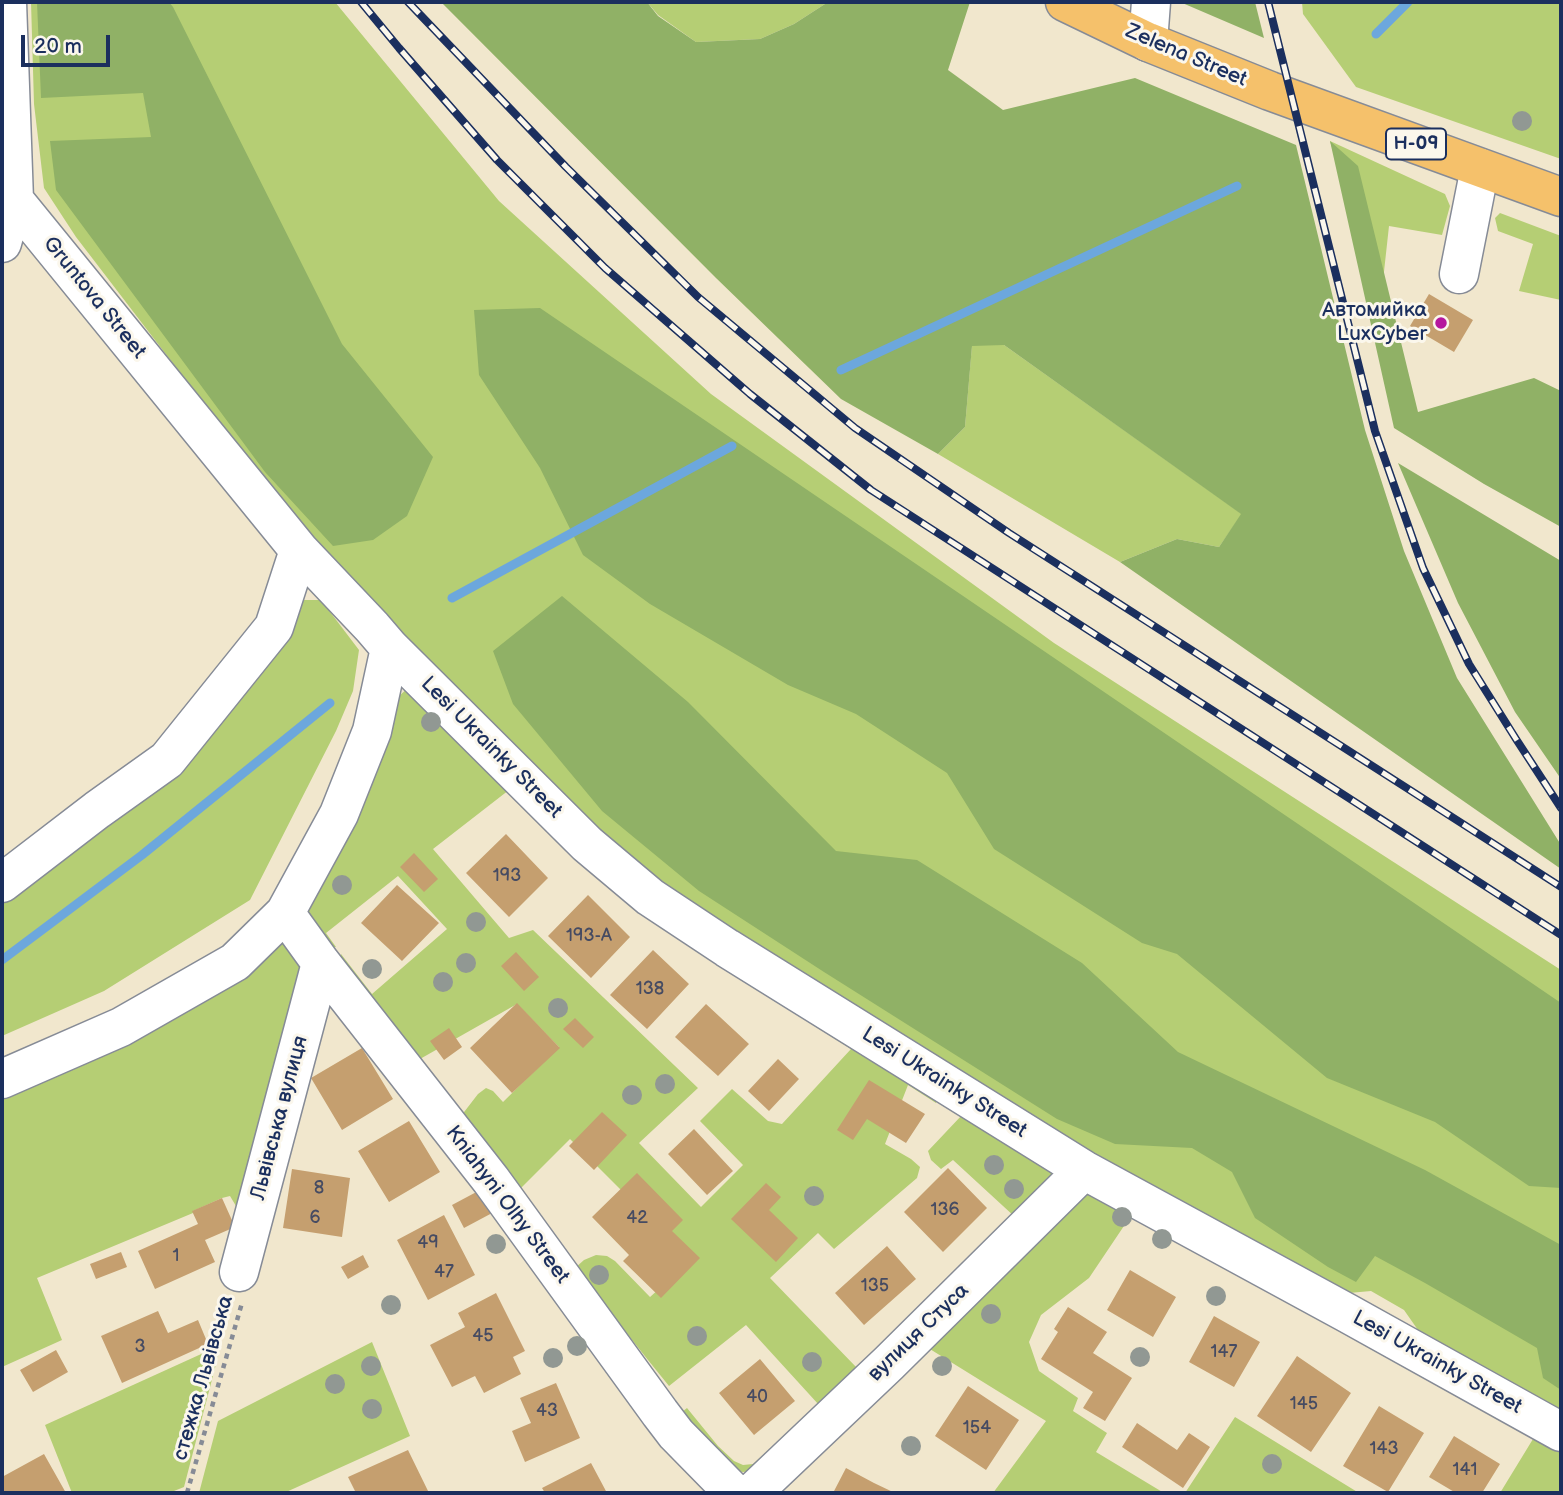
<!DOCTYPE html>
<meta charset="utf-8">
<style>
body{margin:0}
#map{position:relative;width:1563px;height:1495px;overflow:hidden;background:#f1e7cd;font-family:"Balsamiq Sans",sans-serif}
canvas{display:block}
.frame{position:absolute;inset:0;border:4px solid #1b2f5e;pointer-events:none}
.scale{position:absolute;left:21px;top:35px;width:89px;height:32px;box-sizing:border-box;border:4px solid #1b2f5e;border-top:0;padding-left:9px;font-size:21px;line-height:24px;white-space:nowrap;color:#1b2f5e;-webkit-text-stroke:5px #fbf7ec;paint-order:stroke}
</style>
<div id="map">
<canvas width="1563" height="1495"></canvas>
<div class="frame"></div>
<div class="scale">20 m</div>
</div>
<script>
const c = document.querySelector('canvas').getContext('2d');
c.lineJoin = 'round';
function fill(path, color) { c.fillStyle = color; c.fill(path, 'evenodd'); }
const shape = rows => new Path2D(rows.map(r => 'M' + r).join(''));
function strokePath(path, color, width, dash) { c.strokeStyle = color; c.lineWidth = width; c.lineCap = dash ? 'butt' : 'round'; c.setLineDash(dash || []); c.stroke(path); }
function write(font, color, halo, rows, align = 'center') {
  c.font = font + ' "Balsamiq Sans",sans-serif'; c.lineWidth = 6; c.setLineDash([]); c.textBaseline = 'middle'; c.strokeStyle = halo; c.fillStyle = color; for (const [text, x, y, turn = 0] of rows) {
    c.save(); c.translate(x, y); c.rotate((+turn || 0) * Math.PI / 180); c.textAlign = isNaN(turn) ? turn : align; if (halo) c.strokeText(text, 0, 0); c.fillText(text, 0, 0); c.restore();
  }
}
fill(shape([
 [31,2,335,2,499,201,711,394,1054,643,1561,970,1561,1413,1418,1330,1404,1310,1371,1291,1349,1293,1108,1165,673,903,538,774,325,553,204,404,76,237,44,188,34,104],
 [647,2,831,2,828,2,794,24,760,39,696,42,658,15],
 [1302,2,1561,2,1561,159,1356,87,1303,14],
 [1330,141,1445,194,1450,206,1442,235,1389,226,1380,308],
 [1500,213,1561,236,1561,300,1519,291,1533,244,1498,231,1495,218],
 [972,345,1004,345,1242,514,1219,547,1177,539,1120,562,938,454,965,427],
 [303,600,321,600,359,650,353,691,336,731,250,900,104,991,2,1036,2,899],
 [408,688,509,790,433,849,509,938,533,930,698,1088,639,1143,701,1207,743,1165,700,1121,732,1089,768,1121,782,1124,851,1049,802,1018,807,1017,937,1097,936,1103,908,1085,885,1144,911,1159,920,1167,917,1178,834,1249,818,1233,770,1278,857,1368,819,1405,746,1325,669,1386,648,1360,575,1268,584,1260,596,1255,607,1256,615,1261,650,1297,689,1262,655,1224,570,1139,517,1192,461,1116,478,1094,486,1088,493,1091,503,1102,559,1047,517,1004,420,1059,396,1027,391,1027,340,959,341,954,372,994,447,929,398,876,326,933,336,947,329,947,309,918,308,901,399,696],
 [286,943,307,965,242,1216,230,1196,222,1198,193,1211,193,1213,37,1278,62,1340,2,1367,2,1089,275,944],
 [962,1115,1053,1172,1051,1179,1015,1217,953,1160,941,1169,931,1160,928,1151],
 [1088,1185,1134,1211,1089,1278,1041,1315,1029,1342,1039,1371,1078,1398,1073,1411,1107,1433,1096,1452,1164,1493,993,1493,1046,1421,925,1346],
 [372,1342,410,1436,284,1493,199,1493,218,1421],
 [221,1345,184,1487,169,1493,72,1493,45,1425],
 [687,1408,718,1446,734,1461,743,1465,753,1464,804,1418,754,1471,743,1472,734,1471,682,1412],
 [1235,1417,1359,1493,1185,1493],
 [1535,1434,1561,1445,1561,1493,1500,1493,1533,1439,1531,1438]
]), '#b5ce74');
fill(shape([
 [37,2,169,2,173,7,342,344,433,457,407,516,373,540,333,546,265,472,56,190,50,141,151,137,143,93,41,98],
 [441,2,647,2,658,16,696,42,760,39,794,24,828,2,970,2,948,70,1003,110,1135,78,1296,145,1365,430,1404,551,1457,678,1561,845,1561,869,1120,562,1177,539,1219,547,1241,514,1004,345,972,346,965,427,938,454,841,399,716,278],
 [1180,2,1255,2,1264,38],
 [1330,141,1358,166,1418,412,1534,378,1561,391,1561,527,1484,484,1394,428],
 [540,308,1561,1003,1561,1188,1529,1186,1435,1122,1327,1078,1177,954,1142,943,994,849,947,773,856,714,788,685,650,604,583,555,540,468,479,375,474,310],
 [1398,463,1561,561,1561,779,1515,712,1458,603],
 [562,596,688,702,836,851,917,860,1082,963,1178,1052,1425,1170,1561,1245,1561,1390,1543,1378,1537,1348,1425,1283,1375,1256,1356,1282,1328,1267,1255,1218,1232,1172,1192,1148,1115,1144,1057,1119,824,972,699,891,602,811,513,704,493,651]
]), '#90b166');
strokePath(shape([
 [1376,34,1408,2],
 [841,370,1237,186],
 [452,598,732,446],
 [2,960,142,855,330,703]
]), '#6ca7dd', 9);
fill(shape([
 [1429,294,1473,320,1454,352,1410,326],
 [506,834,548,878,509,917,466,873],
 [414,853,438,879,424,892,400,867],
 [397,885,439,923,402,961,361,923],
 [588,895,630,937,591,978,548,936],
 [653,950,689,984,647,1029,610,995],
 [516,952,539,977,524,991,501,966],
 [517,1003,560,1048,512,1093,470,1048],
 [706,1004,749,1044,718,1076,675,1037],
 [575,1018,594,1037,583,1048,563,1029],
 [449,1028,462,1047,444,1060,430,1041],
 [362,1048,393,1099,342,1130,311,1078],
 [778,1059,799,1079,769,1111,748,1091],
 [869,1080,925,1114,906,1143,867,1119,853,1140,837,1130],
 [602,1112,627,1135,594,1170,569,1146],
 [409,1121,440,1172,389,1202,358,1151],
 [694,1129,733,1171,707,1195,668,1154],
 [948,1168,987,1208,943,1252,904,1212],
 [292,1169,350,1178,342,1237,283,1228],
 [637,1173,683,1220,672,1231,700,1258,661,1298,623,1261,629,1255,592,1217],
 [766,1183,781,1197,769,1210,798,1238,776,1262,731,1219],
 [482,1189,494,1212,464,1228,452,1205],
 [222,1198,235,1227,205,1240,215,1262,155,1289,138,1251,198,1224,192,1211],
 [444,1215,475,1275,428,1300,397,1240],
 [887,1246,916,1279,864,1325,835,1293],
 [121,1252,127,1267,96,1279,90,1264],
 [363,1255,369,1267,348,1279,341,1267],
 [1130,1270,1176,1297,1153,1337,1107,1310],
 [496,1293,525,1351,513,1357,521,1374,484,1393,475,1376,452,1387,430,1345,465,1327,458,1313],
 [1068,1307,1107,1332,1093,1353,1132,1378,1105,1421,1083,1408,1093,1392,1041,1359,1058,1332,1054,1329],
 [158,1311,168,1333,198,1320,208,1344,122,1383,101,1336],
 [1214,1316,1260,1342,1234,1387,1189,1362],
 [56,1350,68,1372,33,1392,20,1370],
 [1297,1356,1351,1393,1311,1452,1257,1416],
 [760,1359,795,1401,754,1435,719,1393],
 [556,1383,580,1438,525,1462,512,1431,531,1423,520,1398],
 [968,1386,1019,1420,986,1470,935,1436],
 [1379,1406,1424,1433,1388,1492,1343,1466],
 [1137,1423,1177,1450,1189,1433,1210,1447,1183,1488,1122,1447],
 [1454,1436,1500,1464,1482,1493,1456,1493,1429,1477],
 [408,1450,429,1493,356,1493,348,1477],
 [44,1454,66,1493,2,1493,2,1477],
 [591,1463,607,1493,545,1493,542,1488],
 [846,1468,874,1483,895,1493,833,1493]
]), '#c59f6f');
const minor = shape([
 [7,2,14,200,299,550,372,627,390,648,587,844,650,897,727,948,1084,1170,1347,1313,1561,1432],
 [1148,42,1151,2],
 [2,243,14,200],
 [1459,274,1480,168],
 [2,883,97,810,167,760,274,627,299,550],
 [285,913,321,963,491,1180,660,1413,676,1434,734,1493],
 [2,1079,121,1027,235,962,285,913,339,814,372,731,390,648],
 [239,1272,321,963],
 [752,1493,889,1363,1084,1170]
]);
const major = shape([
 [1065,2,1148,42,1270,91,1561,197]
]);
strokePath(minor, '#868b96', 41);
strokePath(major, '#868b96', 41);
strokePath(shape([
 [187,1493,242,1303]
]), '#868b96', 4.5, [5, 5]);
strokePath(minor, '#fff', 38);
strokePath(major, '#f5c16b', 38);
const rail = shape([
 [361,2,399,48,497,160,605,268,750,394,871,490,1561,935],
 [408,2,566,167,698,297,855,428,1009,533,1561,887],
 [1268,2,1375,431,1423,568,1469,664,1516,739,1561,808]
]);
strokePath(rail, '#1b2f5e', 8);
strokePath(rail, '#fbf7ec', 5, [16]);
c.fillStyle = '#919893';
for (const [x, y] of [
 [1522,121],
 [431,722],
 [342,885],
 [476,922],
 [466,963],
 [372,969],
 [443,982],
 [558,1008],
 [665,1084],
 [632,1095],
 [994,1165],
 [1014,1189],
 [814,1196],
 [1122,1217],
 [1162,1239],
 [496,1244],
 [599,1275],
 [1216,1296],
 [391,1305],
 [991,1314],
 [697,1336],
 [577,1346],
 [1140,1357],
 [553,1358],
 [812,1362],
 [371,1366],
 [942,1366],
 [335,1384],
 [372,1409],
 [911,1446],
 [1272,1464]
]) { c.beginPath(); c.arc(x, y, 10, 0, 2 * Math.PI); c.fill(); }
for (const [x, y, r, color] of [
 [1441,323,7,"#b5179e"]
]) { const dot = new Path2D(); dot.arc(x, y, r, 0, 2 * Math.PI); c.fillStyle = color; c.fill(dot); strokePath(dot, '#fbf7ec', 2.5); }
write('18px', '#464b62', null, [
 ["193",507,876],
 ["193-А",589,936],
 ["138",650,989],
 ["8",319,1188],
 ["136",945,1210],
 ["6",315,1218],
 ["42",637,1218],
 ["49",428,1243],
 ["1",176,1256],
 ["47",444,1272],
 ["135",875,1286],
 ["45",483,1336],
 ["3",140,1347],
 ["147",1224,1352],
 ["40",757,1397],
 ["145",1304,1404],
 ["43",547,1411],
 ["154",977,1428],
 ["143",1384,1449],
 ["141",1465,1470]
]);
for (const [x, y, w] of [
 [1416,144,60]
]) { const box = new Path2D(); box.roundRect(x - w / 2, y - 15.5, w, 31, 5); c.fillStyle = '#fbf7ec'; c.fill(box); strokePath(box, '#1b2f5e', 2); }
write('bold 19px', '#1b2f5e', null, [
 ["Н-09",1416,144]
]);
write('21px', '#1b2f5e', '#fbf7ec', [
 ["Zelena Street",1186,56,23],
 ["Gruntova Street",94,298,51],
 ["Lesi Ukrainky Street",491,748,45],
 ["Lesi Ukrainky Street",944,1083,32],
 ["Львівська вулиця",280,1118,-75],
 ["Kniahyni Olhy Street",507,1205,53],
 ["вулиця Стуса",919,1333,-44],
 ["Lesi Ukrainky Street",1437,1363,29],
 ["стежка Львівська",204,1378,-74]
]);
write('21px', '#1b2f5e', '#fbf7ec', [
 ["Автомийка",1427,311],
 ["LuxCyber",1427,335]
], 'right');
</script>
